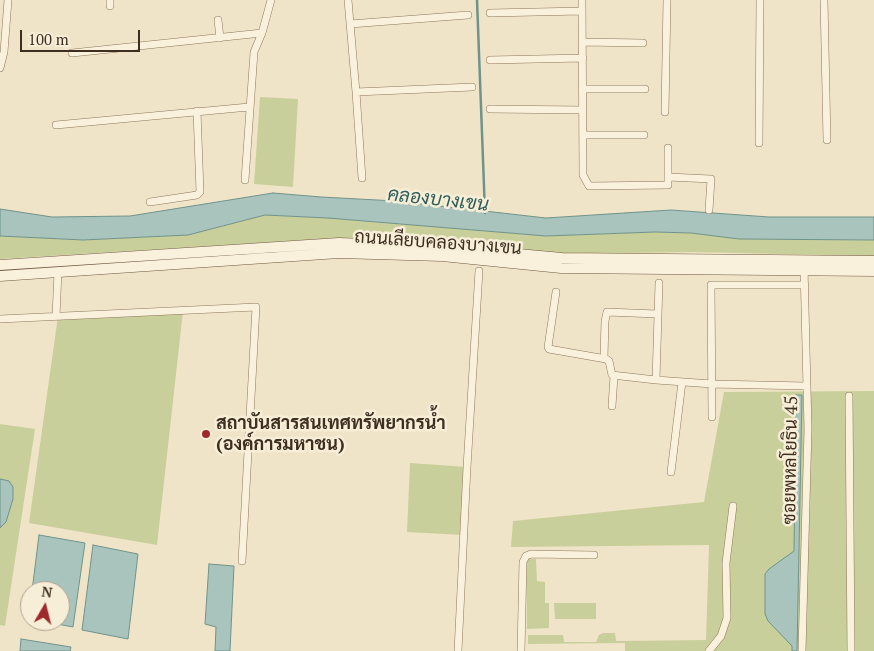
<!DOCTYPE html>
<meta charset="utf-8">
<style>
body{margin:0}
#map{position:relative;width:874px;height:651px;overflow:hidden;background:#f0e4c8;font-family:"PT Serif",serif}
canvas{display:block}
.north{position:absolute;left:20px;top:581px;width:50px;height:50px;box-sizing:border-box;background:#f7eed8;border:1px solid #ada18e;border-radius:50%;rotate:8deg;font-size:14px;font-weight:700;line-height:20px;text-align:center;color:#3d2e20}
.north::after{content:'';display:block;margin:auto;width:18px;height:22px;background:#9e2a2b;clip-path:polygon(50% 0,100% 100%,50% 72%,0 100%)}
.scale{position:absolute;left:20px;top:30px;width:120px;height:22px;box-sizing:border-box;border:2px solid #3d2e20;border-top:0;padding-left:6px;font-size:15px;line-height:18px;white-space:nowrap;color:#3d2e20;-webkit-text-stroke:4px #f7eed8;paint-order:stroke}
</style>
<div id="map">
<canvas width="874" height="651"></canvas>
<div class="north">N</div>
<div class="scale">100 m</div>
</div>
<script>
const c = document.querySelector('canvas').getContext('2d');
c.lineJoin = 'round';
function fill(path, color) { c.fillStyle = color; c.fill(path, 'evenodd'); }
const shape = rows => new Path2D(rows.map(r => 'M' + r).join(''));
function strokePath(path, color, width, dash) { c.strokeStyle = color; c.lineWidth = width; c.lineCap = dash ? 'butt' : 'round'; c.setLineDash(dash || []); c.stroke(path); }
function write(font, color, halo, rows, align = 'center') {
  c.font = font + ' "PT Serif",Sarabun,serif'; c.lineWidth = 5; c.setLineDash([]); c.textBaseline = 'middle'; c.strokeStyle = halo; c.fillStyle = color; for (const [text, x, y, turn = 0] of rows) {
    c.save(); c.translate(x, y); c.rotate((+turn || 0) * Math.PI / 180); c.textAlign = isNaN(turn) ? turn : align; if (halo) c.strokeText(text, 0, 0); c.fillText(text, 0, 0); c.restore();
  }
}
fill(shape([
 [260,97,298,99,293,187,254,184],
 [265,215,328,218,546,236,655,232,691,233,739,239,874,240,874,256,690,252,564,254,400,240,339,238,0,259,0,236,83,240,188,235],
 [183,311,157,545,29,523,58,316],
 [874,391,874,651,625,651,625,643,528,644,528,635,563,635,564,642,596,642,599,635,603,633,615,633,616,641,706,640,709,545,511,547,513,521,704,502,724,392],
 [0,424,35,429,5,626,0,625],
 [410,463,467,467,462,535,407,532],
 [526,559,536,559,537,581,545,582,545,603,549,603,549,628,527,629],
 [554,603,596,603,596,619,555,619]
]), '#c9cf9b');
const water = shape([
 [273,193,321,197,396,201,546,218,671,210,769,217,874,217,874,240,739,239,691,233,655,232,546,236,328,218,265,215,188,235,83,240,0,236,0,209,52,217,130,216,273,193],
 [796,395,802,395,797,651,792,651,792,646,768,621,765,614,765,574,769,569,794,551,796,395],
 [0,479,9,481,13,487,13,499,6,522,0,528,0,479],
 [39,535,85,543,73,627,41,621,60,621,60,591,32,591,39,535],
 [93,545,138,554,128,639,82,630,93,545],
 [209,564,234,566,230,651,215,651,216,627,205,624,209,564],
 [21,639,71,647,70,651,20,651,21,639]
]);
fill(water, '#a9c4bc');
strokePath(water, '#6f938a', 1);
strokePath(shape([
 [477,0,485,213]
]), '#6f938a', 2.5);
const street = shape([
 [348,0,356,92,362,178],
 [582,0,583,175,589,186,668,185,668,148],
 [824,0,827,140],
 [110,6,110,0],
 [490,13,582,11],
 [218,20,220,38],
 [350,24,468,15],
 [582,42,643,43],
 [72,53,262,33],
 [490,60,583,58],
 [0,68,4,52,8,0],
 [583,89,645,89],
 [356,92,472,87],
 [490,109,583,110],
 [665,112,667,0],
 [56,125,249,107],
 [583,135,644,135],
 [759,143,760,0],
 [668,177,711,179,709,210],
 [245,180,254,52,262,33,271,0],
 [150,202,197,195,200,192,197,111],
 [556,292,548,347,549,349,606,359,609,361,612,375,656,380,712,384,807,386],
 [56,316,58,272],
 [0,319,256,307,242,561],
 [604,358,605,321,607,312,657,314],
 [656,380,659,283],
 [849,396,851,651],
 [612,406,614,376],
 [712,417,711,285,805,285],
 [671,472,682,382],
 [458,651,467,467,479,271],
 [521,651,523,562,526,556,531,554,594,555],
 [709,651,721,636,727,618,726,563,733,506],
 [802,651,808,429,804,267]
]);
const secondary = shape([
 [0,265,339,243,441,247,562,258,874,261],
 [0,276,339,253,442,256,561,268,874,271]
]);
strokePath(street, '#8d765c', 8);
strokePath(secondary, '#6f573f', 11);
strokePath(street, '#faf1dc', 7);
strokePath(secondary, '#faf1dc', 10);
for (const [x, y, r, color] of [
 [206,434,5,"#9e2a2b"]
]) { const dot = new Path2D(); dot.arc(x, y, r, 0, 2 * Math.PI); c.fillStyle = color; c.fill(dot); strokePath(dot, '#f7eed8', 2); }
write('18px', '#3d2e20', '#f7eed8', [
 ["ถนนเลียบคลองบางเขน",438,243,4],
 ["ซอยพหลโยธิน 45",791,460,-89]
]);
write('bold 18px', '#3d2e20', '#f7eed8', [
 ["สถาบันสารสนเทศทรัพยากรน้ำ",216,424],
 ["(องค์การมหาชน)",216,445]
], 'left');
write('italic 19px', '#2f5d5a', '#f7eed8', [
 ["คลองบางเขน",438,200,6]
]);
</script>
